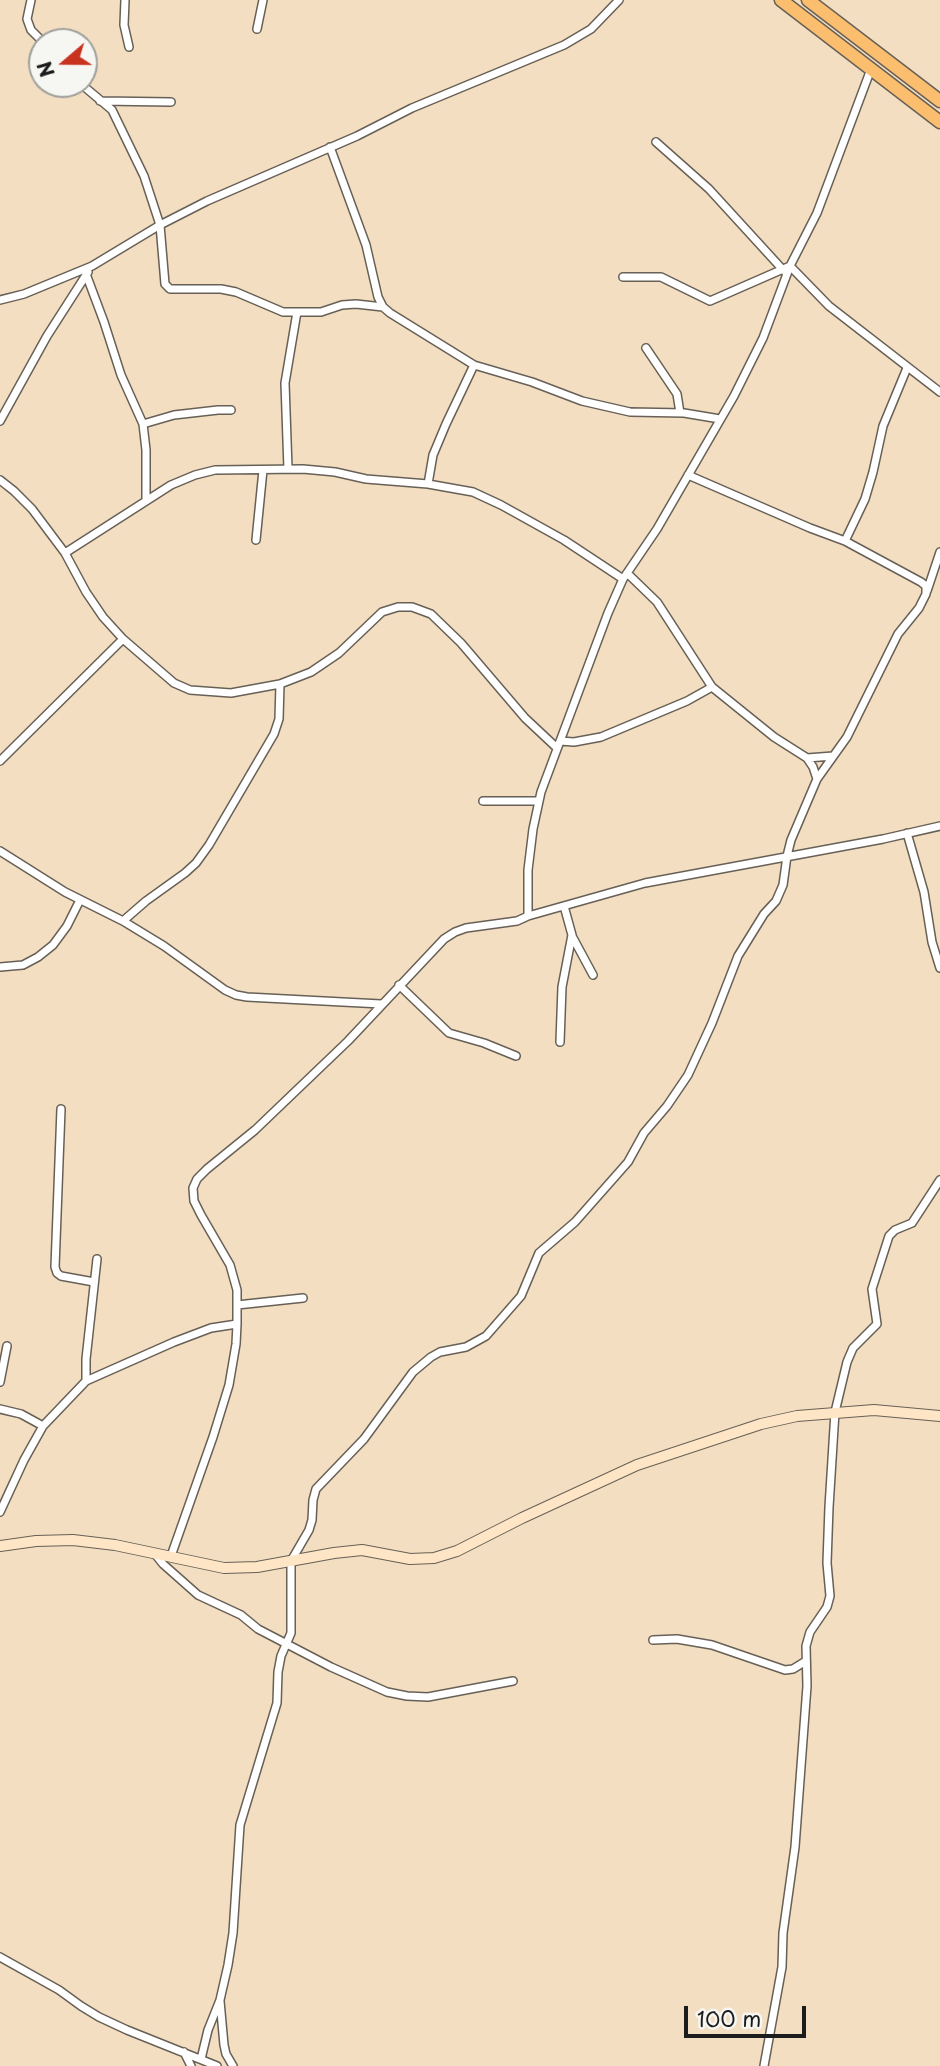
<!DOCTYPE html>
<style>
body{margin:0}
#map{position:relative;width:940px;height:2066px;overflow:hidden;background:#f3dec1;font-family:"Playpen Sans",sans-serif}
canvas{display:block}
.north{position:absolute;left:28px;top:28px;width:70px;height:70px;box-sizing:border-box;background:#f6f6f2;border:2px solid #9f9f9c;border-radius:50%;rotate:250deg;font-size:19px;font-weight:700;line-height:28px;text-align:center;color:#1c1c1c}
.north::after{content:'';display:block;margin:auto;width:24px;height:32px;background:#c8321e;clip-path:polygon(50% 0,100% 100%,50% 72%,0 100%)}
.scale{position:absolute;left:684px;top:2006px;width:122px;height:32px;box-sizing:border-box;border:4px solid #1c1c1c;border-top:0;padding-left:9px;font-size:21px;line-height:24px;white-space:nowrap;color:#1c1c1c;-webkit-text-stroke:5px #f6f6f2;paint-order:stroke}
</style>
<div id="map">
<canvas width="940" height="2066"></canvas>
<div class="north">N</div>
<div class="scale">100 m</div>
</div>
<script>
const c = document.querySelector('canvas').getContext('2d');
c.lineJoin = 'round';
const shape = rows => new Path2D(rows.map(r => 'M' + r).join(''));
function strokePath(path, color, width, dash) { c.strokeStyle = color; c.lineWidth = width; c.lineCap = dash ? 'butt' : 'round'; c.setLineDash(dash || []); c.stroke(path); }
const street = shape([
 [31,0,27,19,31,30,43,42],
 [125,0,124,25,129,47],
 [257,29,263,0],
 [81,84,112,110,144,176,160,225,165,284,170,289,221,289,236,292,283,312,321,312,342,305,356,304,383,307],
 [100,101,171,102],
 [656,142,709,189,784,271],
 [330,147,366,245,378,297,383,307,390,313,474,365,532,382,582,401,630,412,684,413,720,419],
 [86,274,104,322,121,375,143,424,146,450,146,501],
 [623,277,661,277,710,301,790,266,829,306,940,392],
 [0,300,24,294,92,266,160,225,207,201,357,136,412,108,564,45,591,29,619,0],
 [646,348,677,394,680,413],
 [0,421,47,336,88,272],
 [143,424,174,415,218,410,231,410],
 [288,469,285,383,297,312],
 [688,475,810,528,845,541,921,582,926,586,926,594,919,608,898,634,847,737,817,779],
 [0,480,14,491,32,509,65,553,86,592,103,617,123,639,174,683,190,690,231,693,280,684,311,672,339,653,382,612,398,607,412,607,431,614,461,643,525,718,557,748],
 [428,484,433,455,446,424,474,365],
 [256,540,263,470],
 [845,541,865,499,873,472,883,426,907,368],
 [65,553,171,485,195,475,215,470,303,469,335,472,366,479,428,484,473,492,501,505,564,540,623,579],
 [927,591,940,552],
 [560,741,574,742,601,737,687,701,712,687],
 [807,758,833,756],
 [0,761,123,639],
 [483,801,539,801],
 [907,833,924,892,932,942,940,968],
 [0,851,65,892,123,921,164,946,225,990,236,995,247,997,381,1004],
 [528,916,528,870,533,829,541,792,608,613,623,579,657,529,734,396,763,338,790,266,817,213,871,69],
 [123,921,146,901,185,873,196,863,209,845,274,734,279,719,280,684],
 [572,936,593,975],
 [0,967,23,965,38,957,53,945,67,926,80,900],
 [399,985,449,1033,484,1043,516,1056],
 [560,1042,562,987,572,935,564,906],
 [61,1109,55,1267,57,1273,61,1276,94,1282],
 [237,1305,303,1298],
 [86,1381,86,1359,97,1259],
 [0,1382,7,1346],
 [0,1409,21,1414,43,1426],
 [0,1512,24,1460,43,1426,86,1381,174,1342,211,1328,237,1324],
 [155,1554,163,1564,198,1595,241,1615,258,1629,331,1667,387,1692,407,1696,428,1697,513,1681],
 [171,1556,213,1437,229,1385,236,1344,237,1324,237,1290,230,1265,201,1215,194,1201,193,1188,197,1179,207,1169,255,1130,348,1041,444,939,455,932,466,928,517,921,528,916,645,883,883,839,940,826],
 [653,1640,677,1639,712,1645,785,1670,793,1669,806,1661],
 [0,1957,59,1990,81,2006,99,2017,127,2030,217,2066],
 [220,2001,224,2045,226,2054,233,2066],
 [184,2052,191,2066],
 [201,2059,208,2030,220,2000,228,1965,233,1933,240,1825,277,1703,278,1672,281,1656,291,1633,291,1561,309,1530,312,1520,313,1500,316,1489,364,1439,413,1372,431,1357,440,1352,466,1347,486,1336,521,1296,539,1253,575,1222,628,1162,644,1133,667,1106,688,1075,712,1023,738,956,764,914,776,901,783,885,787,856,791,840,817,779,813,767,807,758,774,737,712,687,657,602,627,573],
 [764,2066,782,1967,783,1933,795,1847,807,1686,806,1646,810,1632,827,1607,830,1596,827,1563,829,1507,835,1412,847,1362,853,1348,877,1324,872,1289,889,1236,895,1230,912,1223,940,1180]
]);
const secondary = shape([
 [0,1546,36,1541,73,1540,115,1545,224,1568,257,1567,334,1553,362,1550,410,1559,434,1558,457,1551,522,1518,637,1465,761,1424,797,1416,874,1410,940,1416]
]);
const highway = shape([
 [781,0,940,122],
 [808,0,940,101]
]);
strokePath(street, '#676056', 10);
strokePath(secondary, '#676056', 12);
strokePath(highway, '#676056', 15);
strokePath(street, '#fff', 7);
strokePath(secondary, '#fde5c5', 10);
strokePath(highway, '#fbbe6e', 12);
</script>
